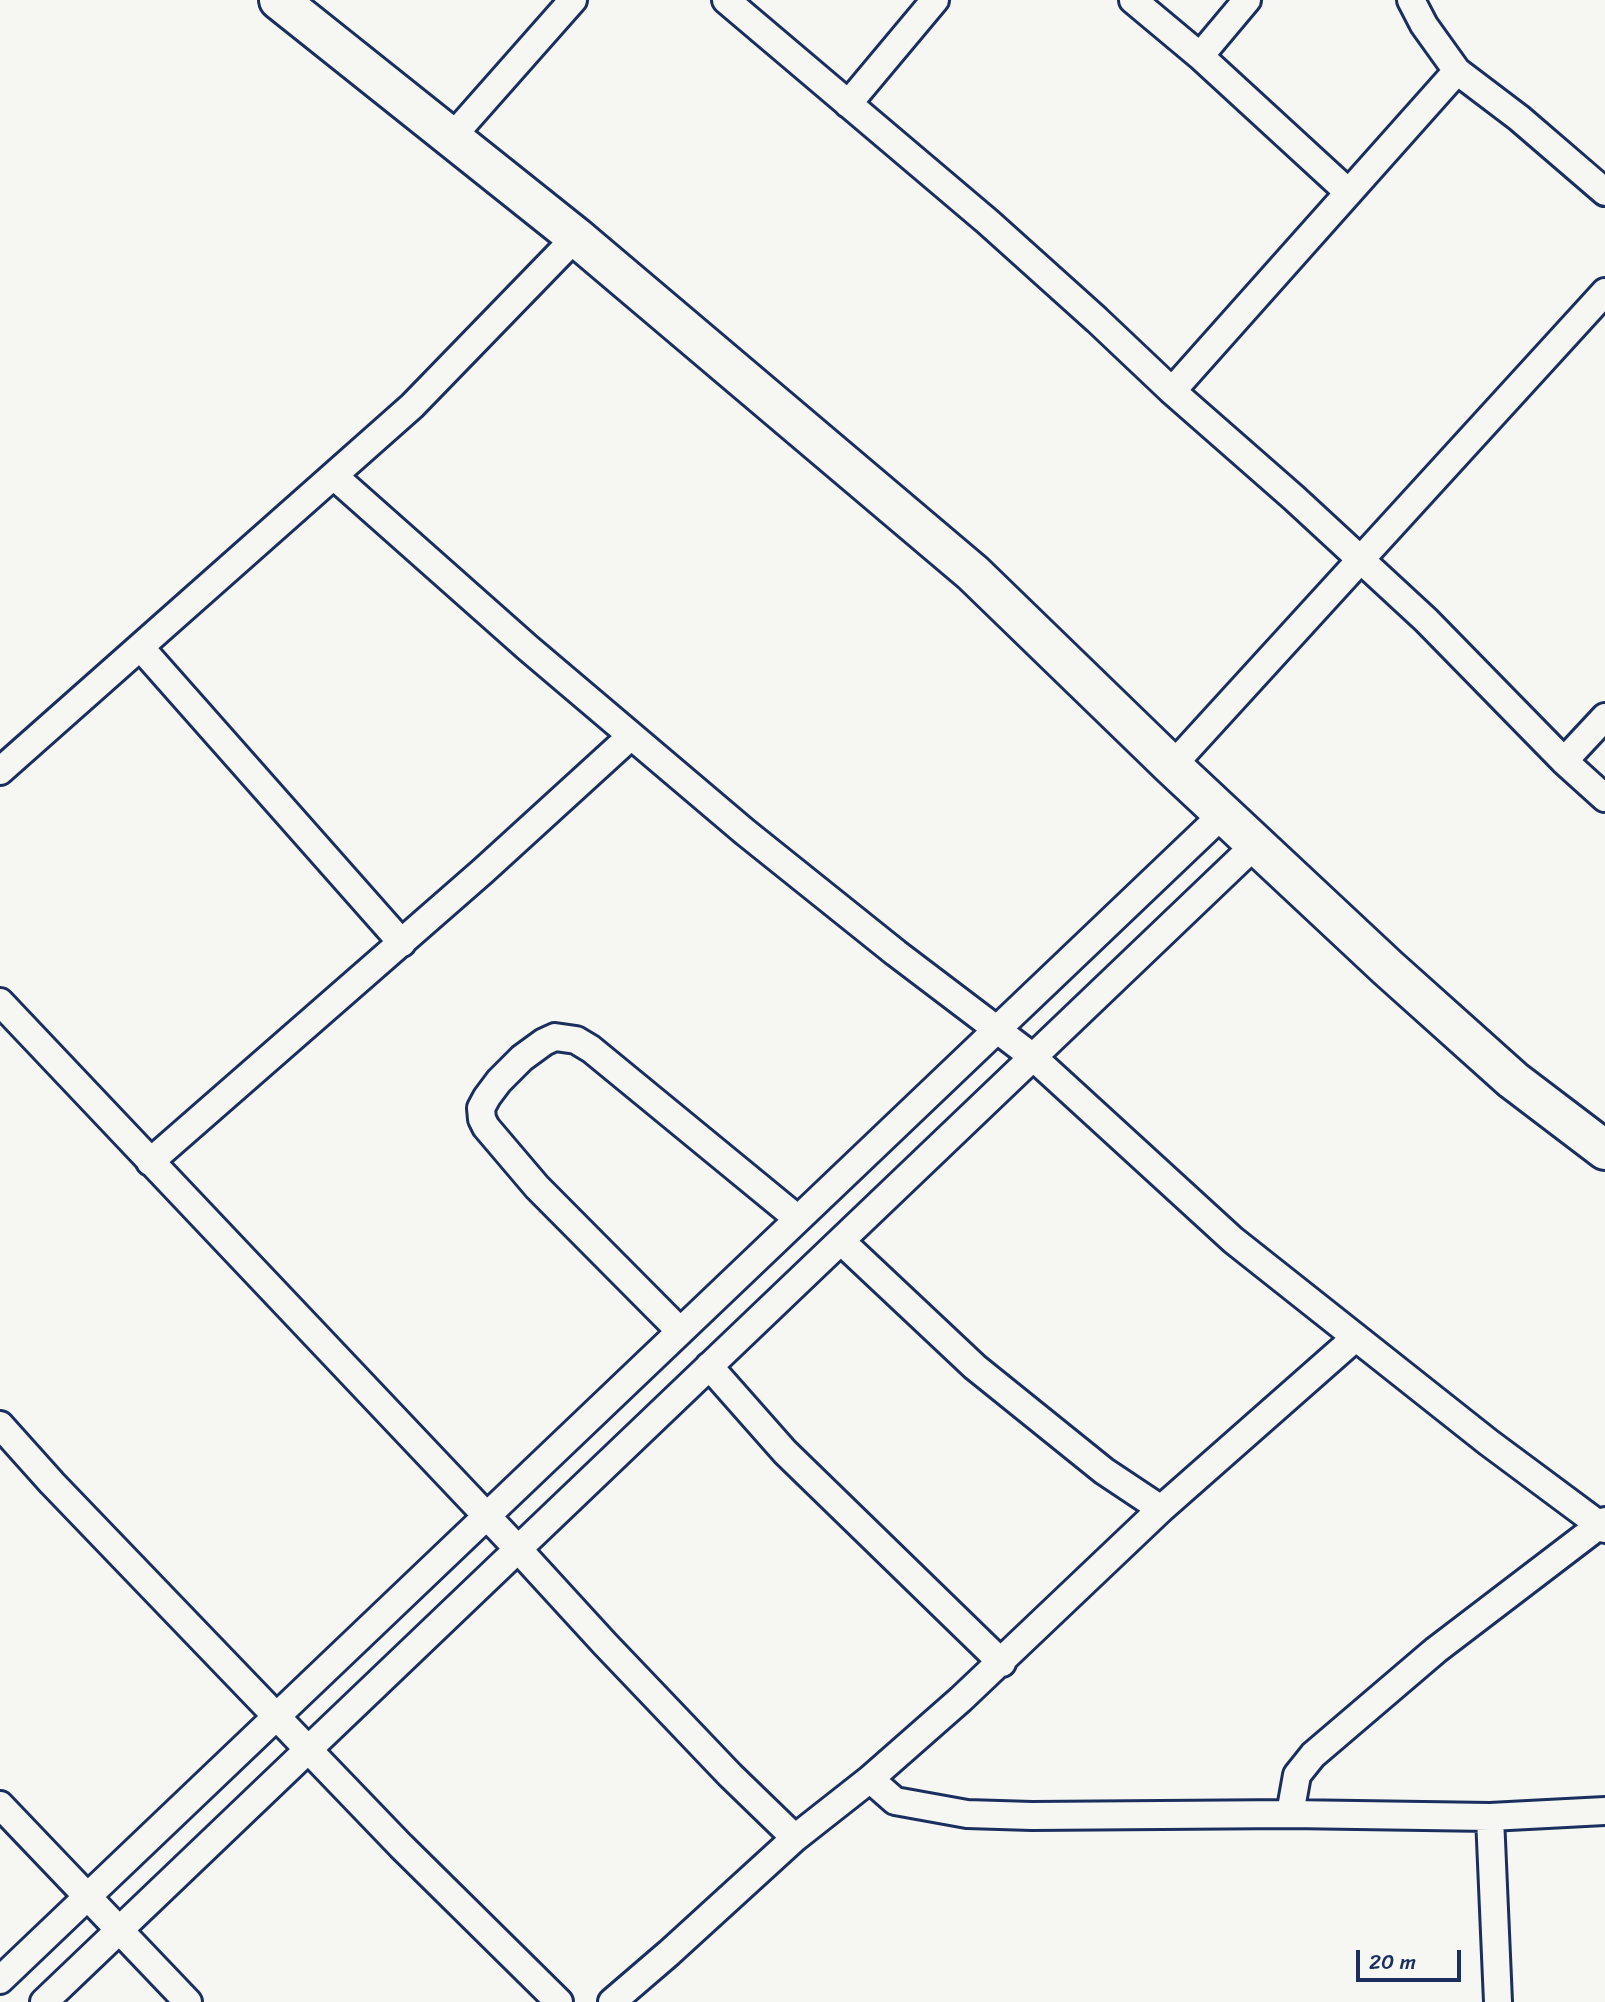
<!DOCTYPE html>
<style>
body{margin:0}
#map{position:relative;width:1605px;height:2002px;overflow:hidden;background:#f6f6f2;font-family:Sriracha,sans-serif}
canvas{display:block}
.scale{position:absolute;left:1356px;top:1950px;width:105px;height:32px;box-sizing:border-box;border:4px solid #1b2f5e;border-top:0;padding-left:9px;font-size:21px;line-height:24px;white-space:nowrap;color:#1b2f5e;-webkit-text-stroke:5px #f6f6f2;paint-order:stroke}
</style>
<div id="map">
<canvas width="1605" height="2002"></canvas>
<div class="scale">20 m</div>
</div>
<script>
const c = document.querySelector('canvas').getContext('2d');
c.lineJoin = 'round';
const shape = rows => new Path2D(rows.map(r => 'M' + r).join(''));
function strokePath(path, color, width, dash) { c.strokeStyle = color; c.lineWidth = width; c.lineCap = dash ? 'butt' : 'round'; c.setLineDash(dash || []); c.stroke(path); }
const street = shape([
 [726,0,988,222,1097,320,1172,391,1294,498,1426,620,1564,761,1605,798],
 [1133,0,1200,56,1348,192],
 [1411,0,1424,25,1457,71,1519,118,1605,192],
 [1200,56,1247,0],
 [848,104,935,0],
 [451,138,573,0],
 [1172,391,1457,71],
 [334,476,528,648,745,832,896,953,1033,1057,1233,1240,1488,1442,1605,1529],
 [141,648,402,943],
 [1564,761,1605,717],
 [1172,766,1605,292],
 [0,771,412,406,576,237],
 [0,1002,518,1549,605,1644,730,1775,795,1838],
 [150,1162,483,871,631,736],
 [841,1241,975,1367,1104,1471,1161,1509],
 [680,1331,537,1187,486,1127,482,1119,481,1108,487,1097,499,1081,522,1058,544,1042,555,1037,576,1040,591,1049,798,1219],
 [709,1366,785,1452,1002,1663],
 [0,1425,52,1483,401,1846,559,2002],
 [870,1779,895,1801,967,1814,1032,1816,1290,1814,1490,1817,1605,1811],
 [0,1805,188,2002],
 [1290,1814,1297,1775,1313,1755,1436,1650,1605,1521],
 [1490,1817,1498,2002],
 [0,1980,1223,814],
 [44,2002,1256,844],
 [612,2002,669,1953,795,1838,870,1779,961,1699,1161,1509,1355,1338]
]);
const secondary = shape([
 [279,0,576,237,973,573,1172,766,1388,968,1513,1080,1605,1150]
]);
strokePath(street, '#1b2f5e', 32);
strokePath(secondary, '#1b2f5e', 44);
strokePath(street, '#f6f6f2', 26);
strokePath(secondary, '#f6f6f2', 38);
</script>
